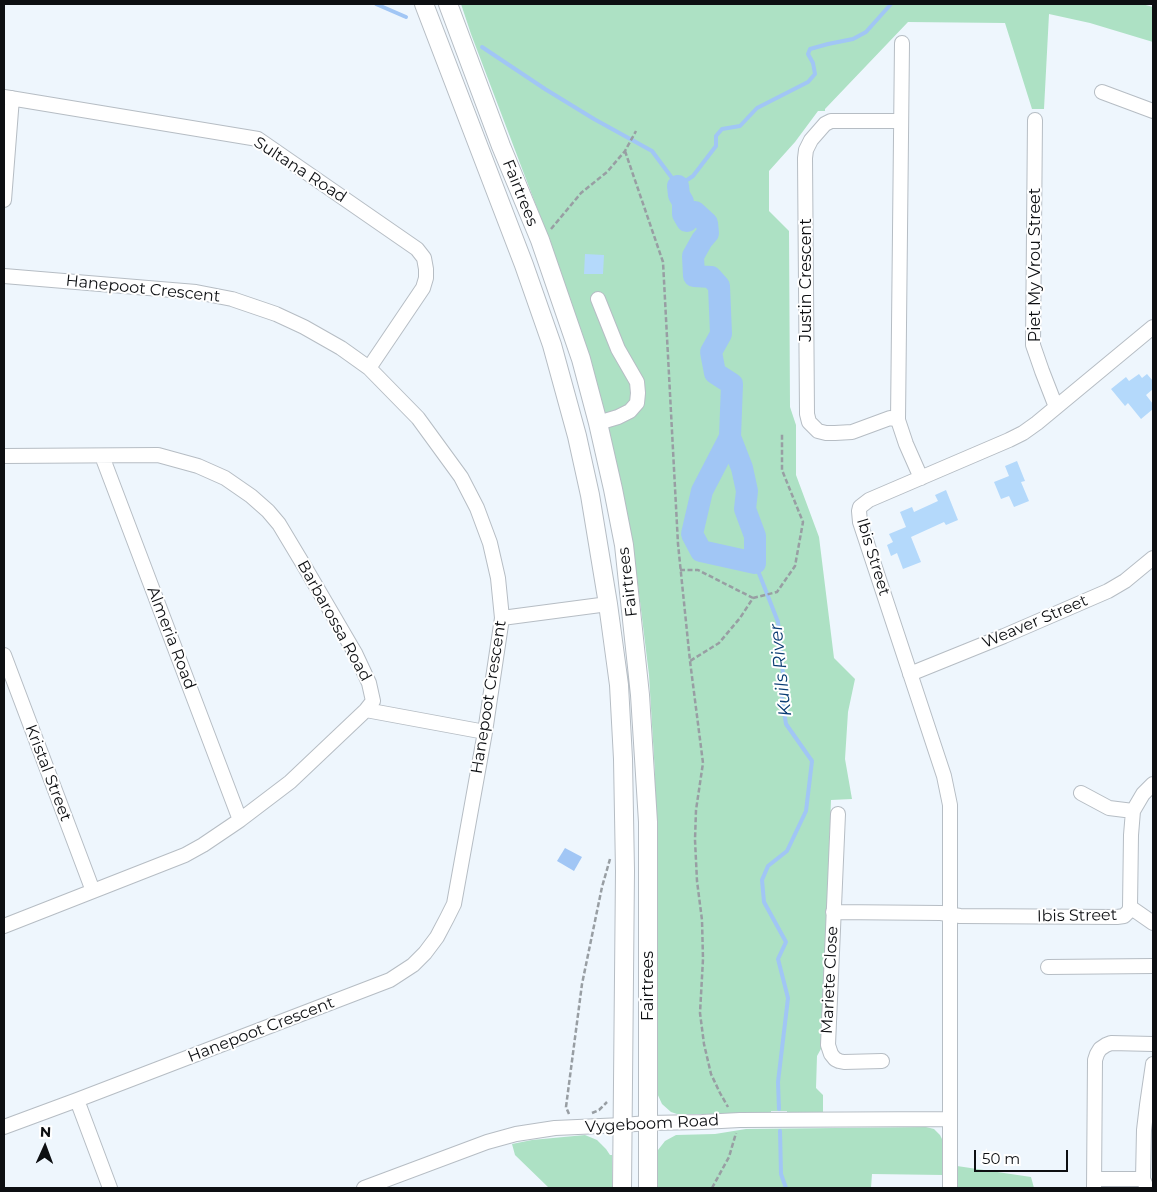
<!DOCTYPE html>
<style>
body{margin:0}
#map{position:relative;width:1157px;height:1192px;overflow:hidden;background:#eef6fd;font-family:Montserrat,sans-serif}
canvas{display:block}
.frame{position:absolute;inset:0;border:5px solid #0d0f12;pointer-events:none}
.north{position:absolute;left:20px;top:1122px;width:50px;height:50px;-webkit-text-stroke:4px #fff;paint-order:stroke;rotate:2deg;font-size:14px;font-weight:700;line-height:20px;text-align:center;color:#0d0f12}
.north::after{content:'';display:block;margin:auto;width:18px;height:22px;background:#0d0f12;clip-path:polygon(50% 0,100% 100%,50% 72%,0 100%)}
.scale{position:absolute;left:974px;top:1150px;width:94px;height:22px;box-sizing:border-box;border:2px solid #0d0f12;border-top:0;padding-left:6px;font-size:15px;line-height:18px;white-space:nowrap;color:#0d0f12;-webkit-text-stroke:4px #fff;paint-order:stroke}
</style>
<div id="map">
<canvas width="1157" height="1192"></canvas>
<div class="frame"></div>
<div class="north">N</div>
<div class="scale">50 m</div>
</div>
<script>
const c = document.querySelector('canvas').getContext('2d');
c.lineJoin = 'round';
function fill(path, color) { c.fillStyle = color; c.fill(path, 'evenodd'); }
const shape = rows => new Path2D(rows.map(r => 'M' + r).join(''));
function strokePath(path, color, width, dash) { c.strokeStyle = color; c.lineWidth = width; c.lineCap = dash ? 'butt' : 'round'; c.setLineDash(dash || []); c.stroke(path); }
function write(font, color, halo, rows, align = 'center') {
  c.font = font + ' Montserrat,sans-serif'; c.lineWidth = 4; c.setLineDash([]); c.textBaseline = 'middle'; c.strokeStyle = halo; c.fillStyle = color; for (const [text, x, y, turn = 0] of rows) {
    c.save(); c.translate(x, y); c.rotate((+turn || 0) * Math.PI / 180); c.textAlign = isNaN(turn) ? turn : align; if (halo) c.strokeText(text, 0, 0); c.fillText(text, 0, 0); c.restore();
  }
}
fill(shape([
 [461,4,1142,4,1153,7,1153,42,1090,23,1049,14,1044,109,1032,109,1005,23,908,22,825,109,825,111,818,111,795,142,769,171,769,211,789,231,790,407,796,425,796,475,819,537,834,658,855,679,848,712,845,759,852,799,831,800,822,1047,817,1056,816,1088,823,1095,823,1114,787,1114,787,1111,771,1111,771,1114,677,1114,671,1112,662,1104,656,1091,655,774,649,675,637,577,629,528,595,381,581,333,548,237,471,34],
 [926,1127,934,1129,940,1135,942,1139,943,1144,943,1175,872,1174,871,1188,656,1188,656,1156,658,1150,665,1141,676,1135,715,1134,746,1129],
 [585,1135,597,1140,606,1149,610,1155,612,1155,612,1188,549,1188,515,1155,512,1144,532,1140],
 [957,1166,1031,1177,1034,1188,957,1188]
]), '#ade1c4');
fill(shape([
 [565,848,582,857,574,871,557,861]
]), '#a1c6f5');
strokePath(shape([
 [376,4,406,17],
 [482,47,545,89,594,119,652,151,678,186,693,176,716,146,716,136,722,129,740,126,757,108,808,82,815,74,813,63,808,54,810,49,828,44,853,39,866,32,891,4],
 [755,563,778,622,783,674,782,699,786,724,812,761,806,811,787,851,768,866,762,880,764,902,786,942,778,959,788,998,778,1082,779,1109],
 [780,1131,781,1174,786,1188]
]), '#a1c6f5', 4);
strokePath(shape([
 [678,186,679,195,683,202,683,214,687,221,695,212,707,223,708,233,702,240,693,256,694,276,711,277,719,286,721,334,711,352,715,373,732,384,730,437,702,491,692,534,701,551,755,563,755,536,745,509,747,491,742,468,730,437]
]), '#a1c6f5', 22);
fill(shape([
 [585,254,604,255,603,274,584,274],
 [1139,374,1142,378,1147,374,1153,381,1153,389,1146,395,1153,404,1153,409,1141,419,1128,403,1125,406,1111,389,1126,377,1129,381],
 [1017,461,1025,481,1021,482,1029,501,1014,507,1009,496,1001,499,994,482,1009,476,1005,466],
 [946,490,958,520,946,525,944,522,911,537,921,562,903,569,897,553,891,556,887,545,893,542,889,534,906,527,900,512,912,507,914,512,938,501,935,495]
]), '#b4d9fb');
const minor = shape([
 [902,43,898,420,906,444,921,478],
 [1102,92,1153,111],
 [4,97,258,139,417,249,424,258,426,269,426,278,423,288,369,368],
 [1035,120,1033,345,1042,371,1056,407],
 [4,200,12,98],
 [4,276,196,292,232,299,276,314,304,327,341,348,369,368,418,418,461,477,477,508,490,543,498,578,502,618,485,732,454,904,447,918,437,937,425,953,413,965,390,980,77,1100,4,1127],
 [598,299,618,349,637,382,638,393,637,403,630,411,618,417,598,423],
 [898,420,890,418,852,432,835,433,826,433,818,431,809,422,807,414,805,158,806,150,811,140,825,124,831,121,901,121],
 [4,456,158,455,198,466,225,478,251,496,268,511,279,524,306,569,355,653,369,683,373,701,366,710,290,782,240,820,203,845,185,855,4,926],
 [102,456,240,820],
 [502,618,608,604],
 [4,655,93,891],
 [910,674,1004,636,1108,591,1125,581,1153,558],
 [366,710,485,732],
 [1081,793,1109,808,1133,811],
 [838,814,828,1045,831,1054,835,1059,839,1061,844,1062,882,1061],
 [1130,907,1153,923],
 [833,912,941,913,960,916,1117,917,1124,916,1129,911,1130,907,1131,835,1133,811,1143,794,1153,784],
 [1048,967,1153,966],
 [77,1100,110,1188],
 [1095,1179,1143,1179],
 [364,1188,487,1142,516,1134,555,1128,623,1125,648,1123,702,1122,740,1120,950,1119],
 [950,1188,950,805,944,776,860,522,859,511,860,507,869,500,1009,440,1023,433,1037,423,1153,327],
 [1094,1188,1095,1060,1097,1054,1100,1049,1106,1045,1111,1043,1153,1044],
 [1147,1188,1143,1179,1144,1130,1147,1105,1153,1064]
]);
const major = shape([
 [424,4,524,265,552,345,577,436,590,495,608,604,619,685,623,759,625,871,622,1188],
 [448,4,501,146,540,240,581,359,598,423,613,489,624,545,640,695,648,822,648,1188]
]);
strokePath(minor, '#b6bdc4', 16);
strokePath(major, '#b6bdc4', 20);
strokePath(shape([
 [625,151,663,262,678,544,690,661,703,763,696,810,695,840,697,881,702,920,703,959,700,1013,704,1044,711,1074,720,1093,728,1107],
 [551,229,581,193,607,172,625,151,636,131],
 [680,570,698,570,753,598,740,618,719,643,690,661],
 [753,598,777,592,795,566,803,522,782,470,782,433],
 [592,1113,599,1110,607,1102],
 [569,1114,566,1107,582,984,602,887,610,859],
 [712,1188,729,1157,736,1133]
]), '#989ea3', 2.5, [5, 2.5]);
strokePath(minor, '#fff', 14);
strokePath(major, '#fff', 18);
write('16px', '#0d0f12', '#fff', [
 ["Sultana Road",300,170,33],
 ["Fairtrees",520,193,68],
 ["Piet My Vrou Street",1035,265,-90],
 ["Justin Crescent",806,280,-90],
 ["Hanepoot Crescent",143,289,6],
 ["Ibis Street",873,557,73],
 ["Fairtrees",628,582,-97],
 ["Barbarossa Road",334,621,61],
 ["Weaver Street",1035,622,-23],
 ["Almeria Road",171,638,69],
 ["Hanepoot Crescent",489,697,-81],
 ["Kristal Street",48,773,69],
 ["Ibis Street",1077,916,-1],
 ["Mariete Close",830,980,-87],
 ["Fairtrees",648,986,-90],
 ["Hanepoot Crescent",261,1030,-21],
 ["Vygeboom Road",652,1124,-3]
]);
write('italic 18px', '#0b3d74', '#fff', [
 ["Kuils River",781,670,-96]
]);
</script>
